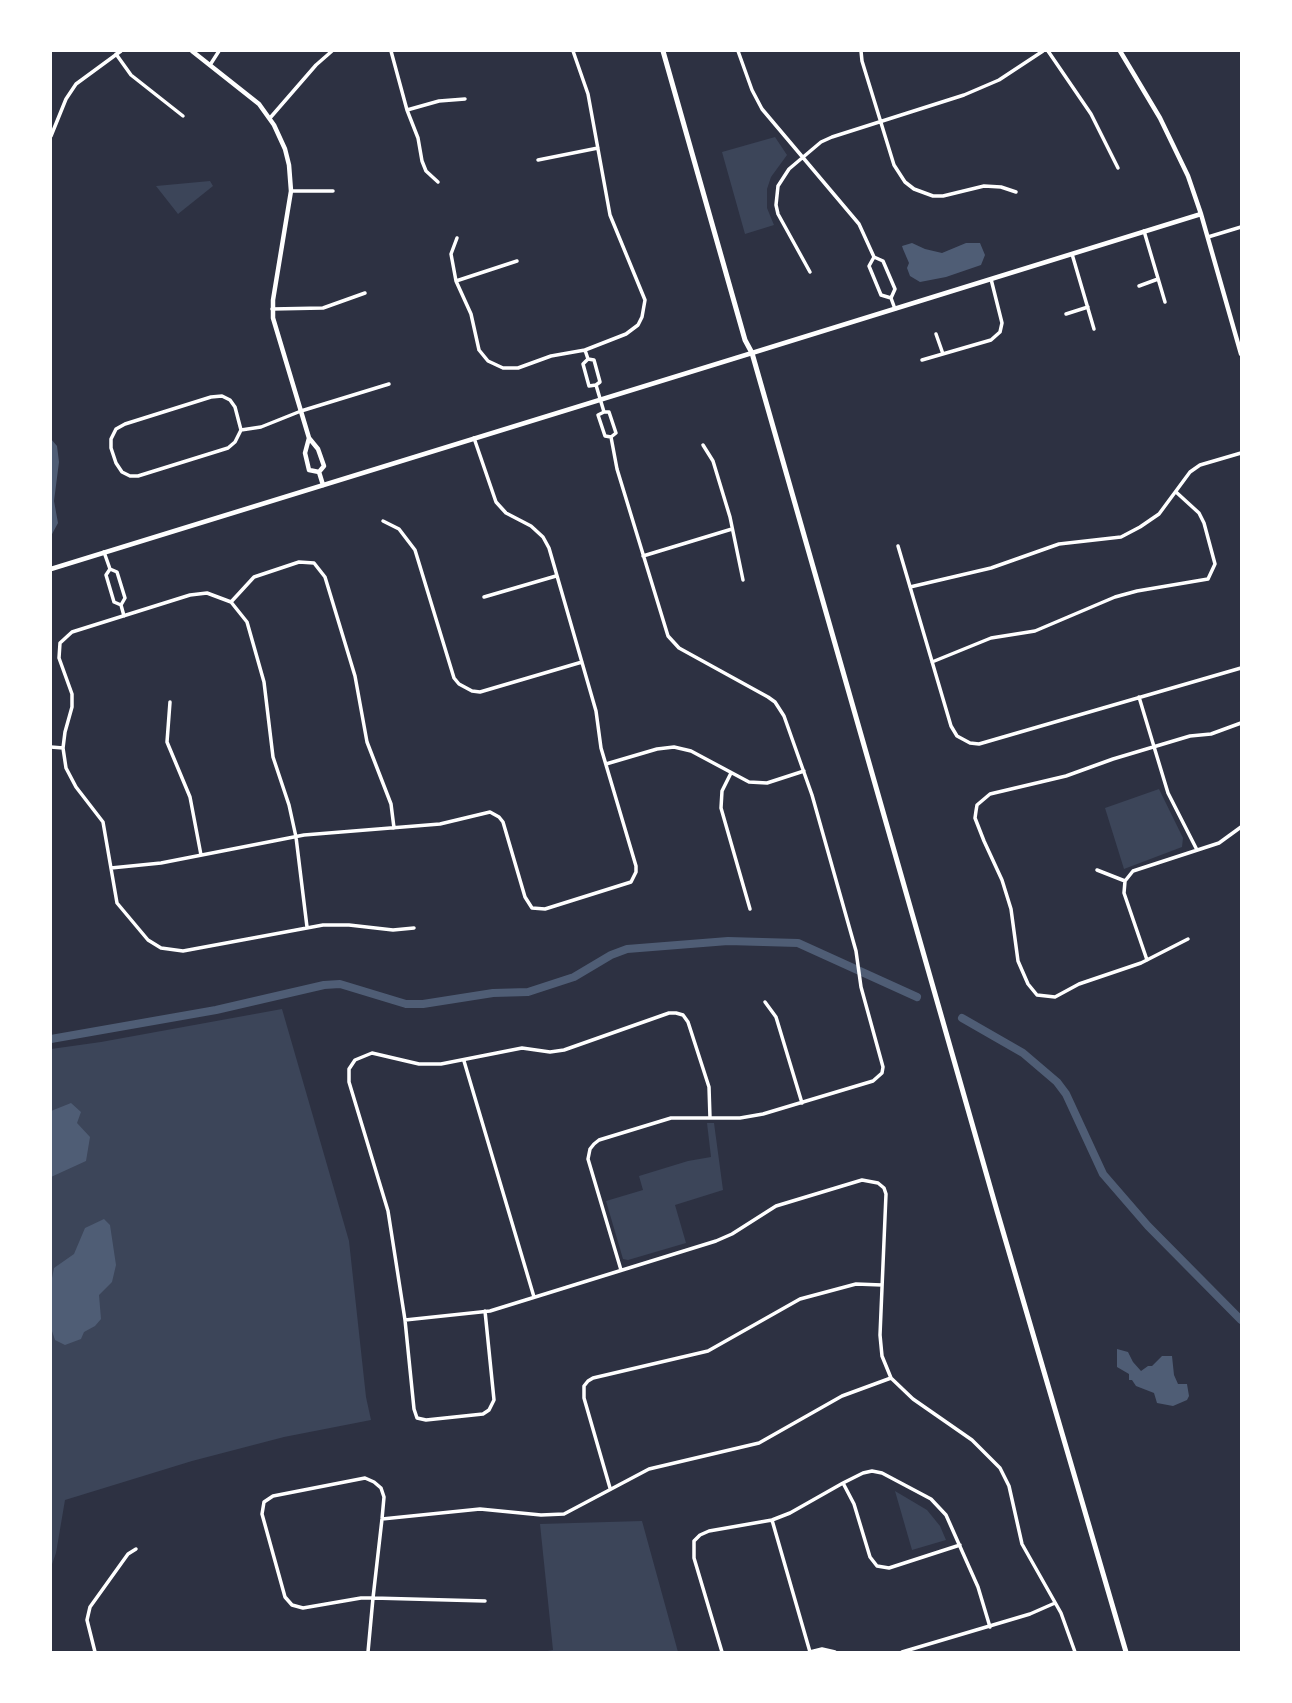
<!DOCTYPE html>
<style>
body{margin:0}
#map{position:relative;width:1292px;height:1703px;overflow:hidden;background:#2d3142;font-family:Lora,serif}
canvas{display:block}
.frame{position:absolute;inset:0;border:52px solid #fff;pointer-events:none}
</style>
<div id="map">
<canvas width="1292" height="1703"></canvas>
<div class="frame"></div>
</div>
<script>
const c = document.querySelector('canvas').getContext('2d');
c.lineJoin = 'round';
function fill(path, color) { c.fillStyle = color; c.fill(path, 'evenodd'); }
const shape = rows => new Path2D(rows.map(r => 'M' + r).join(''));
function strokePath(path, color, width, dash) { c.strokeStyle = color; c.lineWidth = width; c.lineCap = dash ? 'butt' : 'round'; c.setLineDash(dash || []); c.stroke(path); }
fill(shape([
 [775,137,787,155,771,177,767,189,767,208,774,225,745,234,722,152],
 [210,181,213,186,178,214,156,186],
 [1159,789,1183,838,1182,847,1124,869,1105,808],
 [282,1009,349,1241,366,1397,371,1420,284,1437,192,1461,65,1500,56,1553,51,1567,51,1049,101,1042],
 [707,1123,714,1123,723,1190,675,1205,686,1243,628,1260,623,1259,606,1201,643,1190,639,1176,688,1161,711,1157],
 [895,1491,927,1510,940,1526,946,1540,912,1550],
 [642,1521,678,1652,542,1652,553,1650,540,1524]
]), '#3c4559');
fill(shape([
 [912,243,925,249,942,253,966,243,980,243,985,255,981,265,946,277,920,282,910,276,907,268,909,263,903,249,902,246],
 [51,439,57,446,59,462,54,501,58,523,51,536],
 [71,1103,81,1112,77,1123,90,1137,86,1161,51,1177,51,1111],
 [104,1219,110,1225,116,1265,112,1282,99,1295,101,1319,95,1326,84,1332,81,1339,65,1345,55,1340,51,1328,51,1283,54,1268,74,1254,85,1228],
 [1117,1349,1128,1352,1133,1362,1141,1371,1148,1366,1152,1366,1162,1356,1172,1356,1174,1375,1178,1384,1187,1384,1189,1396,1187,1400,1173,1406,1157,1403,1154,1393,1136,1386,1132,1380,1129,1380,1129,1374,1117,1367]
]), '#4f5d75');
strokePath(shape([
 [962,1018,1023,1053,1057,1082,1066,1094,1103,1174,1148,1226,1241,1320],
 [51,1039,216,1010,324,985,340,984,406,1004,423,1004,493,993,528,992,574,977,611,955,627,949,728,941,798,943,917,997]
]), '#4f5d75', 8);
strokePath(shape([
 [391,51,407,110,418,138,422,161,426,171,438,182],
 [573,51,588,94,610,215,645,300,642,317,638,325,626,334,585,350,588,359,594,360,600,382,596,385,589,386,583,364,588,359],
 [738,51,752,90,762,109,859,224,874,257],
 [861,51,862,61,894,165,905,182,914,189,933,196,943,196,984,186,1001,187,1016,192],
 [1048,51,1091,114,1118,168],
 [116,54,131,75,183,116],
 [210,65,219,51],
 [407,110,439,101,465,99],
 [270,118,316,65,332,51],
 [51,136,66,99,76,84,121,51],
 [538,160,598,148],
 [291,191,333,191],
 [1144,231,1165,302],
 [1208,237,1241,227],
 [457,238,451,254,456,281,471,314,479,350,488,361,503,368,518,368,551,356,585,350],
 [1072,254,1094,329],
 [810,272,778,214,776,205,778,186,789,169,821,142,832,137,964,95,999,80,1043,51],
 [456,281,517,261],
 [1139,286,1158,279],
 [891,298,881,295,869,266,874,257,883,261,895,289,891,298,895,309],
 [272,309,323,308,365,293],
 [1066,314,1088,307],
 [936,334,943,354],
 [922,360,991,340,1000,332,1002,323,991,279],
 [596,385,604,412,609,412,616,433,611,437,605,436,598,415,604,412],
 [241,430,235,407,230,400,222,396,211,397,125,424,116,429,111,439,111,448,116,463,122,472,130,476,138,476,228,448,235,442,241,430,261,427,301,411,389,384],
 [611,437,617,469,668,636,679,648,768,697,775,702,784,716,812,795,856,951,861,987,883,1067,882,1073,873,1081,763,1114,740,1118,671,1118,599,1140,594,1144,590,1149,588,1159,621,1270],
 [703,445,713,461,730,517,743,580],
 [383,521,399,529,415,550,454,678,459,684,472,691,480,692,582,662],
 [898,546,951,726,957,736,970,743,979,744,1241,668],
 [104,552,110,569],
 [643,556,732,529],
 [910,587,991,568,1059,544,1121,537,1140,527,1159,514,1190,472,1200,465,1241,453],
 [484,597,556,576],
 [231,602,247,622,264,682,273,757,289,805,296,837,307,927],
 [121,605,125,598,117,572,110,569,106,575,114,602,121,605,124,616],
 [932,662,991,638,1035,631,1115,597,1137,591,1208,579,1215,564,1204,523,1199,513,1176,492],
 [1139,697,1168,793,1197,850],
 [170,702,167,742,190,797,201,855],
 [51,747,63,748],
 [606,764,657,749,674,747,691,751,749,782,767,783,804,771],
 [731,773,722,791,721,808,750,909],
 [394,828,391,804,367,742,355,676,325,577,314,563,299,562,254,577,231,602,207,593,190,595,72,632,60,643,59,658,72,694,72,707,65,732,63,748,66,768,76,787,103,822,117,903,148,940,161,948,183,951,323,925,349,925,393,930,414,928],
 [111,868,161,863,304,835,440,824,490,812,499,817,503,822,525,897,532,908,545,909,631,882,636,872,636,866,601,748,596,711,549,548,543,537,531,526,506,513,496,502,474,438],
 [1097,870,1125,881,1133,871,1219,843,1241,827],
 [1125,881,1124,893,1147,960],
 [1188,939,1141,963,1079,984,1055,997,1037,995,1028,984,1018,961,1011,909,1002,880,984,841,975,818,976,811,977,805,990,794,1066,776,1113,759,1190,736,1211,734,1241,723],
 [765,1002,776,1017,802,1103],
 [464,1061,534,1297],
 [485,1311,494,1400,489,1410,483,1414,426,1420,417,1418,414,1409,405,1320,388,1211,349,1082,349,1069,355,1060,372,1053,419,1064,441,1064,522,1048,550,1052,564,1050,669,1013,676,1013,683,1015,688,1022,709,1087,710,1118],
 [405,1320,490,1311,716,1241,732,1234,776,1206,862,1180,878,1183,884,1188,886,1194,880,1335,882,1356,891,1378,913,1399,972,1440,1000,1468,1009,1486,1022,1544,1061,1613,1075,1652],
 [843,1483,854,1504,870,1557,877,1566,889,1568,960,1545],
 [610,1488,584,1398,584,1386,588,1381,593,1378,708,1351,800,1299,856,1284,882,1285],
 [382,1519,480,1509,541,1515,564,1514,649,1469,759,1443,842,1396,891,1378],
 [772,1520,810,1652],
 [95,1652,87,1620,90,1607,128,1554,136,1549],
 [368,1652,373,1598,382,1519,384,1497,381,1488,374,1482,365,1478,273,1496,264,1502,262,1514,285,1597,292,1605,303,1608,361,1598,373,1598,485,1601],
 [722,1652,694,1558,694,1541,700,1535,709,1531,772,1520,790,1513,843,1483,863,1473,872,1471,882,1473,931,1499,946,1515,978,1587,990,1627],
 [810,1652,822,1649,835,1652],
 [902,1652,1030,1614,1055,1603]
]), '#fff', 3.5);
strokePath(shape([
 [192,51,259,104,274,125,285,149,289,165,291,191,273,300,273,318,309,438],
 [1120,51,1160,118,1188,176,1201,214,1241,354],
 [752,353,1201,214],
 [319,472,309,470,305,453,309,438,318,449,324,466,319,472,323,485]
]), '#fff', 4.5);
strokePath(shape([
 [51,569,752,353]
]), '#fff', 4.5);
strokePath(shape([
 [663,51,745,340,752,353,997,1211,1126,1652]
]), '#fff', 5);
</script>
